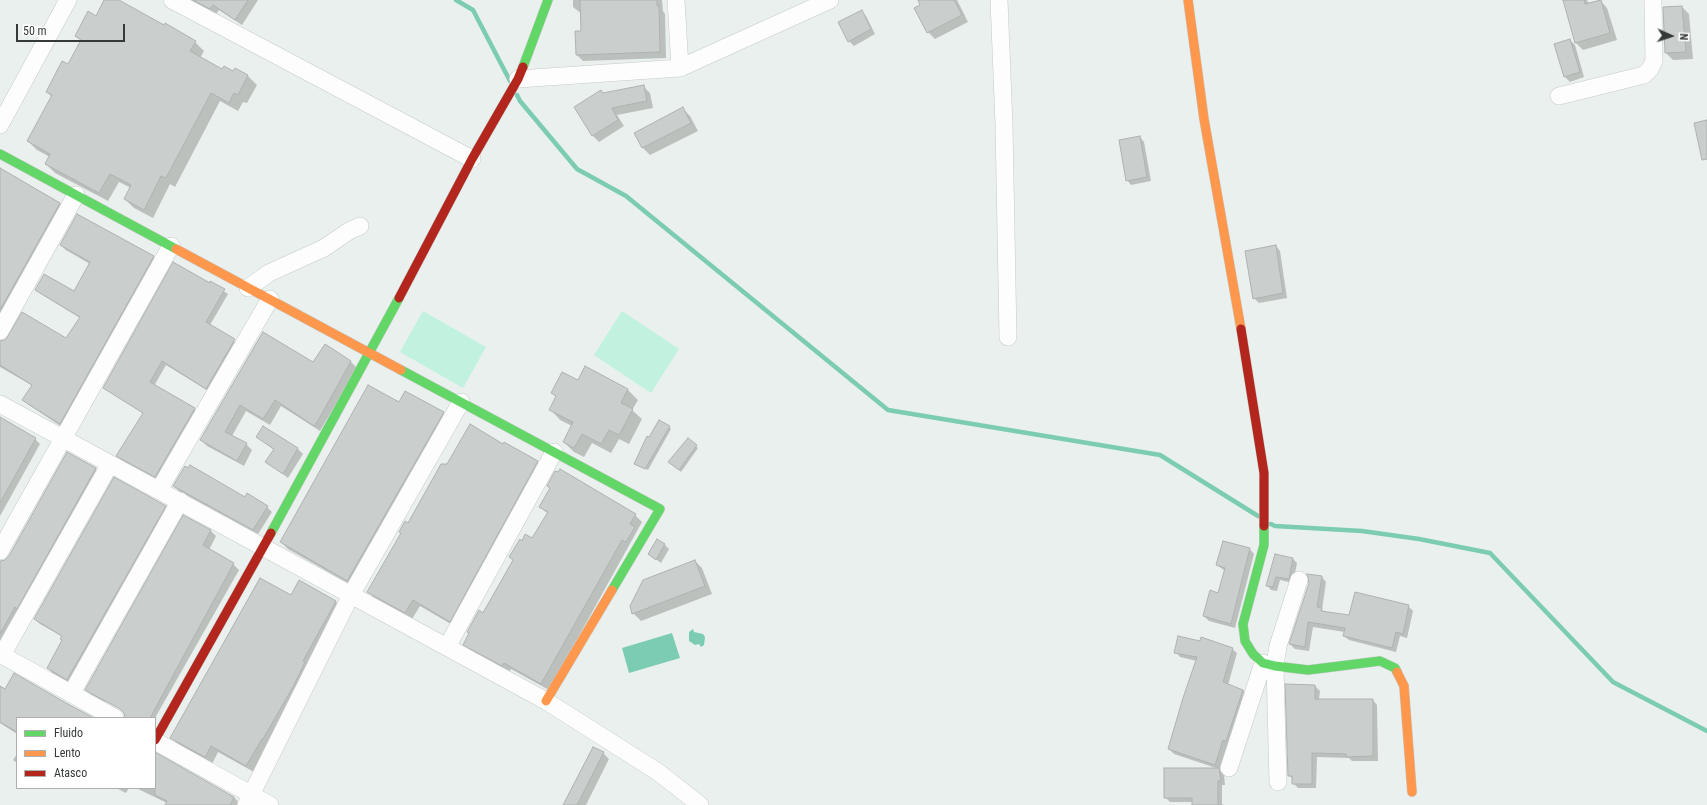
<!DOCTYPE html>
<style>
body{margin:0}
#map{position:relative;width:1707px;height:805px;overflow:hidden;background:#eaf0ed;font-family:"Roboto Condensed",sans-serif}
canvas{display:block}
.legend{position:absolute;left:16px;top:717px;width:140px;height:72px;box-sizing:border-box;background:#fff;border:1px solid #aeb0af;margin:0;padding:5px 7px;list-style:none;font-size:12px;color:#353938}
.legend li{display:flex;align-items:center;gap:8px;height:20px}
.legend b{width:20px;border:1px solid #aeb0af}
.north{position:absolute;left:1651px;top:16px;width:40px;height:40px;-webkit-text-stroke:3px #fff;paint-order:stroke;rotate:93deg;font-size:11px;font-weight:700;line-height:16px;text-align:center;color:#353938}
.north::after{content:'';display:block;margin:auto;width:14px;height:18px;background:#353938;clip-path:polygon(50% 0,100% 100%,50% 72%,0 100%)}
.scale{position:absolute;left:16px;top:24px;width:109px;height:18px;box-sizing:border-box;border:2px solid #353938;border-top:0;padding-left:5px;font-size:12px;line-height:14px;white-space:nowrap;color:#353938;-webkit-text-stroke:3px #fff;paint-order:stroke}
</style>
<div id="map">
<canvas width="1707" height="805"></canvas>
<ul class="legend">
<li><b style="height:5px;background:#63d668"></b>Fluido</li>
<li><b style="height:5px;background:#ff974d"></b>Lento</li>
<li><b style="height:5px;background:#b3261e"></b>Atasco</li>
</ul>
<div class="north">N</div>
<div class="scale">50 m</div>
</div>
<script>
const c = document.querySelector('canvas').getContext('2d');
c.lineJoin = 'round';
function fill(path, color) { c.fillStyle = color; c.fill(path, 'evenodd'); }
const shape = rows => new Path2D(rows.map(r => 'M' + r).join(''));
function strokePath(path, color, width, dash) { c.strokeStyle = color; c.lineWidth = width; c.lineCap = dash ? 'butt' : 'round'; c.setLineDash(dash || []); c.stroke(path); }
fill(shape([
 [423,311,486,347,463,388,400,352],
 [622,311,679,349,651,393,594,355]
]), '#c1f1df');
fill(shape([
 [693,629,694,632,703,634,705,637,704,645,701,647,699,644,695,645,689,641,689,632],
 [672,633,680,658,629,673,622,648]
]), '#7bccb2');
fill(shape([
 [105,0,117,0,195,42,204,51,200,58,223,71,233,72,235,69,248,76,257,85,247,103,243,102,238,111,220,101,175,187,170,184,153,218,134,208,125,199,131,188,119,182,108,201,55,173,46,164,50,157,37,150,28,141,52,97,47,92,69,65,82,41,76,36,96,17],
 [189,0,258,0,242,25,219,10,216,14],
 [573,0,662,0,663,11,665,14,666,58,583,61,577,55,582,32,582,14,573,7],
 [919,0,957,0,968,22,935,39,928,32,922,6],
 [1566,0,1587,0,1589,4,1600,0,1607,8,1617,40,1583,50,1575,42],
 [1682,7,1689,14,1693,59,1673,60,1666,53],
 [861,11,866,16,875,34,854,46,849,41],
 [1570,40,1575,45,1584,77,1570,82,1565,77,1555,45],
 [643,86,650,93,653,108,617,115,624,126,599,142,592,135,603,94],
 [683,109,690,116,698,131,650,155,643,148,635,133],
 [1140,137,1144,142,1151,181,1131,185,1127,180],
 [0,169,60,203,65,208,0,324],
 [61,245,153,257,158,262,65,429,29,405,24,400,33,386,0,367,0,342,66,340,80,318,41,294,36,289,74,293,90,264,66,250],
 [1276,246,1280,251,1287,298,1259,303,1254,298],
 [211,283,228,294,210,325,238,344,210,392,166,365,154,386,194,409,198,413,159,480,121,460,118,456,144,414,104,388],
 [263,333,313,363,325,345,351,362,357,368,320,431,281,406,270,425,246,411,232,436,246,444,252,450,244,466,207,446,201,440],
 [585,368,628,390,638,400,632,410,642,419,629,444,619,439,611,453,592,443,584,457,574,452,564,442,572,426,560,420,551,410,557,398,552,393,578,381],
 [399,404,443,413,450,420,355,587,288,549,281,542],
 [0,419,35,439,40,444,0,516],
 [263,427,298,449,303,454,288,478,267,462,274,450,257,437],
 [669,427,671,429,648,470,637,465,635,463],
 [688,439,698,448,681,472,672,464],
 [503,445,537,462,544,468,456,627,420,606,412,619,375,599,369,592,408,524,447,465],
 [67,453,96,469,102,474,4,643,0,641,0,561,5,561,10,557],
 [174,486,245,499,267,507,272,512,258,534,179,491],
 [548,486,635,515,642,522,549,690,511,669,509,672,471,651,464,644,514,560,522,542,533,540,548,514,540,507,551,489],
 [165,506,170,511,72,684,52,673,48,668,63,641,63,637,40,624,35,619],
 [184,517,211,531,216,536,209,550,233,564,239,570,155,718,126,718,125,714,107,698,105,702,92,695,86,690],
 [665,545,669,549,661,563,649,554],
 [1250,549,1254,554,1235,628,1209,621,1204,616,1219,594,1225,571,1217,565],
 [1275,555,1293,559,1297,563,1293,583,1280,580,1277,591,1271,590,1267,585],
 [695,561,702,568,712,594,641,621,633,613],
 [1322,577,1326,582,1322,610,1325,612,1349,616,1408,606,1413,611,1407,638,1400,636,1396,652,1349,640,1344,636,1345,632,1313,627,1309,651,1295,649,1290,644],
 [291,596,336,602,343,609,254,772,218,752,212,764,179,745,172,738],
 [1232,649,1237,653,1228,685,1243,690,1247,695,1228,744,1220,770,1224,774,1225,785,1222,785,1222,804,1224,805,1193,805,1193,802,1170,802,1165,797,1219,769,1174,754,1169,749,1197,661,1180,657,1176,652],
 [1286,685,1315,686,1320,691,1319,700,1373,700,1377,705,1378,761,1352,761,1349,758,1317,757,1316,788,1298,788,1293,783,1293,779,1289,775],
 [0,687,5,690,90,718,17,718,17,734,0,723],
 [603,753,609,759,586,805,564,805],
 [17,754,17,763,13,760],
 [155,754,234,797,239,803,238,805,166,805,167,803,136,788,155,788],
 [116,788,129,788,126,793]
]), '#0003');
strokePath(shape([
 [456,0,473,10,510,81],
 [517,95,520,101,577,169,626,196,888,410,1160,455,1258,516],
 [1271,524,1275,526,1362,531,1419,539,1490,553,1613,682,1707,731]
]), '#7bccb2', 4.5);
const building = shape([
 [104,0,119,0,164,25,165,23,196,41,190,51,222,69,224,66,233,71,235,68,248,75,238,95,234,93,229,103,211,93,166,178,161,176,144,210,124,199,131,185,110,174,99,193,45,164,50,154,27,141,52,95,46,92,62,61,68,64,81,40,75,36,88,11,96,16,104,0],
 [193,0,248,0,235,20,213,5,210,9,193,0],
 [580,0,657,0,657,6,659,6,660,52,576,55,575,31,581,31,580,0],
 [918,0,954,0,962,15,927,33,914,8,920,5,918,0],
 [1563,0,1584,0,1585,4,1601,0,1610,33,1575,43,1563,0],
 [1682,6,1686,52,1665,53,1663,7,1682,6],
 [862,10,871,29,848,42,838,22,862,10],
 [1570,39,1580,72,1564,77,1554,44,1570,39],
 [644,85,647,101,612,108,618,120,592,136,574,107,601,90,603,93,644,85],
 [683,107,691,123,642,148,634,133,683,107],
 [1707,120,1707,159,1702,160,1694,123,1707,120],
 [1140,136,1147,177,1126,181,1119,140,1140,136],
 [0,168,60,203,0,310,0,168],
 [77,214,154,256,60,424,22,400,32,385,0,365,0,341,5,340,8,336,22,312,66,338,80,317,35,290,44,274,74,291,90,262,60,245,77,214],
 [1276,245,1283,293,1253,299,1245,251,1276,245],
 [173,262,210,283,210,281,225,289,206,322,235,339,206,389,162,361,150,382,195,408,155,477,116,456,143,413,103,388,173,262],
 [263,332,313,362,325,344,351,361,319,419,314,426,275,400,263,419,240,405,225,432,247,443,237,461,200,440,263,332],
 [585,366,628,389,621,403,633,409,619,435,609,430,601,444,582,434,574,448,563,442,573,422,549,410,556,396,551,393,562,372,578,380,585,366],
 [368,385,399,402,405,391,444,412,347,581,280,542,368,385],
 [0,417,36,438,0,503,0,417],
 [659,420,670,426,645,469,634,464,647,436,649,437,659,420],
 [470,424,503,444,504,442,538,461,450,622,413,600,405,613,367,592,401,533,399,532,405,521,408,523,441,464,447,464,470,424],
 [263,426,298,448,283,474,265,462,274,449,256,437,263,426],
 [688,438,697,445,679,470,668,462,688,438],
 [67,452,96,468,17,609,15,607,0,634,0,561,5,560,9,556,67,452],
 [190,465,245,497,247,493,268,506,253,530,173,486,185,466,188,468,190,465],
 [560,469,636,514,630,524,635,527,626,542,622,540,541,684,504,663,502,666,463,645,469,633,467,632,479,610,483,613,513,560,509,557,520,539,522,541,525,534,532,538,548,512,539,507,550,488,547,486,555,471,558,472,560,469],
 [114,477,166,506,67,680,47,668,62,640,60,639,62,636,34,619,114,477],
 [183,515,211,530,203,545,234,563,150,718,125,718,124,713,120,709,85,690,183,515],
 [657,539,665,544,656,560,648,554,657,539],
 [1223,541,1250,548,1231,624,1203,616,1210,590,1218,593,1225,568,1216,565,1223,541],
 [1275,554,1293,558,1289,579,1276,577,1273,587,1266,586,1275,554],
 [695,560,705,586,632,614,630,606,643,580,695,560],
 [1307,574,1322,576,1317,607,1322,608,1321,611,1349,615,1355,592,1409,605,1403,634,1396,632,1392,648,1343,636,1345,628,1308,622,1305,647,1289,644,1309,583,1307,574],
 [260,578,291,595,299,580,336,601,303,661,305,662,294,685,263,739,262,739,246,766,211,746,205,757,170,738,260,578],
 [1178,636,1200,641,1201,637,1233,648,1223,682,1243,690,1226,741,1223,740,1215,765,1168,749,1183,698,1197,657,1174,653,1178,636],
 [14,673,66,703,94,718,17,718,17,732,0,722,0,686,5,689,14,673],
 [1285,684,1315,685,1315,699,1373,699,1373,756,1346,757,1346,754,1312,753,1312,784,1292,784,1292,776,1288,776,1285,684],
 [593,747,604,752,577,805,563,805,593,747],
 [155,752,234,797,230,805,165,805,167,801,155,795,155,752],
 [1164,768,1219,768,1221,781,1218,781,1218,805,1192,805,1192,798,1164,798,1164,768]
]);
fill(building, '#cacecc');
strokePath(building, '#aeb2b0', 1);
const street = shape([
 [172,0,472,159],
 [676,0,680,68],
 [999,0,1004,125,1008,337],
 [518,79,680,68,830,0],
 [1559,96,1644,75,1650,69,1654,61,1653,0],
 [0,125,68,0],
 [248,288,269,273,324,248,349,231,360,226],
 [0,331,76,195],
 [0,404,546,701,658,772,700,805],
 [159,490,270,299],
 [0,551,171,246],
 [447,647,554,452],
 [0,654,115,718],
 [2,655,110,464],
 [71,694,180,501],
 [155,741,270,805],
 [1229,768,1263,663],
 [1278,782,1275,666,1278,646,1299,580],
 [246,805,351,595,461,402]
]);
const fast = shape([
 [523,67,548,0],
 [0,154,176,249],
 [401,370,660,509,612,590],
 [1264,526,1264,545,1243,624,1245,641,1253,654,1263,663,1275,666,1308,670,1380,661,1395,668,1397,672],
 [271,533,399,298]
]);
const slow = shape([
 [1188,0,1204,119,1241,329],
 [176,249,401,370],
 [1397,672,1404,686,1412,792],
 [546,701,612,590]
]);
const jam = shape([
 [399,298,472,159,518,79,523,67],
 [1241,329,1264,473,1264,526],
 [155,740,271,533]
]);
strokePath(street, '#c5cac7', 18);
strokePath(fast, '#c5cac7', 10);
strokePath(slow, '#c5cac7', 10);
strokePath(jam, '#c5cac7', 10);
strokePath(street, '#fcfdfc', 17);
strokePath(fast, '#63d668', 9);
strokePath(slow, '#ff974d', 9);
strokePath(jam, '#b3261e', 9);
</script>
